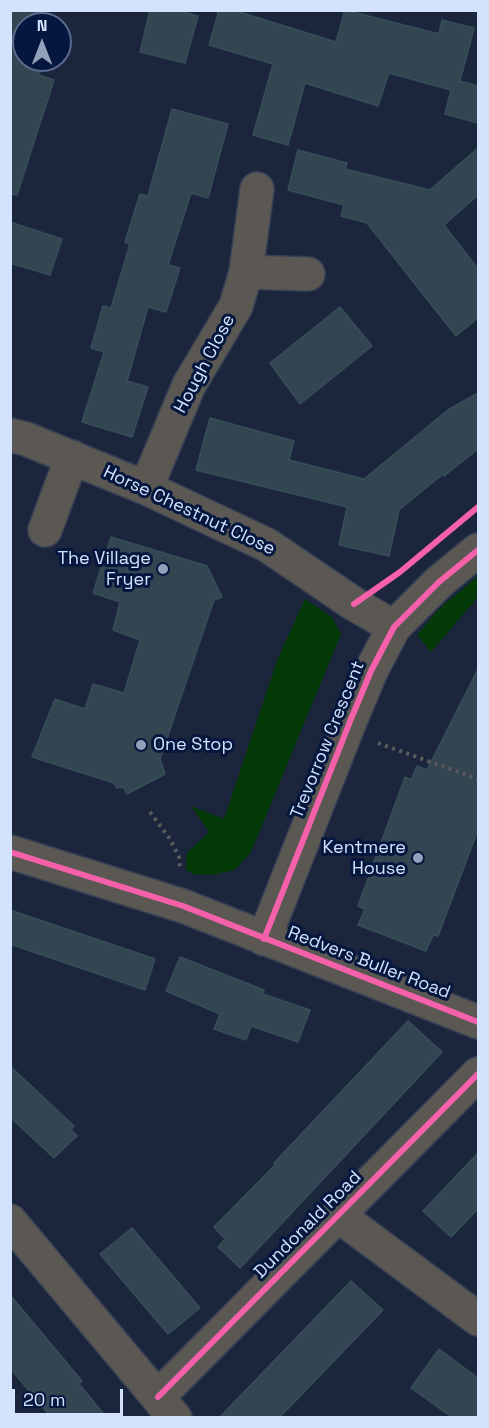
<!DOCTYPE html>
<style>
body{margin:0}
#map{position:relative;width:489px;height:1428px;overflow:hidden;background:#1b263d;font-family:"Space Grotesk",sans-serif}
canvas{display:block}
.frame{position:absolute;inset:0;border:12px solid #d4e3fd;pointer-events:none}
.north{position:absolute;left:12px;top:12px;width:60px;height:60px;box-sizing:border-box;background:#05173f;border:2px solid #58698b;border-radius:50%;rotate:0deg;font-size:16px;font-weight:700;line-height:24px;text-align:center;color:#d4e3fd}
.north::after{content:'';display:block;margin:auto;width:21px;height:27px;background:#93a1ba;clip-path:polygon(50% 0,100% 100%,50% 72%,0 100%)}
.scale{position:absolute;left:12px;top:1389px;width:111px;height:27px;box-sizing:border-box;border:3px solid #d4e3fd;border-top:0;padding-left:8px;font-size:18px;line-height:21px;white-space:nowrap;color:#d4e3fd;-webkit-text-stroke:4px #05173f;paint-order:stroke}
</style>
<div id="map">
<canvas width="489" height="1428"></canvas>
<div class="frame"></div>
<div class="north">N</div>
<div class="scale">20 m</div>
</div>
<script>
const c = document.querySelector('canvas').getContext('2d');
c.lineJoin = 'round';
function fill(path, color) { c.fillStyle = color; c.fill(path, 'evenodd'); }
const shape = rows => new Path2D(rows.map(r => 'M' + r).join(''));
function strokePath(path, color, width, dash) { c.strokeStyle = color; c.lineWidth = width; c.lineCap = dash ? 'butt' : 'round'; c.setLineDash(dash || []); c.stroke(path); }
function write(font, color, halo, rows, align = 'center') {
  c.font = font + ' "Space Grotesk",sans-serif'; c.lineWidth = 6; c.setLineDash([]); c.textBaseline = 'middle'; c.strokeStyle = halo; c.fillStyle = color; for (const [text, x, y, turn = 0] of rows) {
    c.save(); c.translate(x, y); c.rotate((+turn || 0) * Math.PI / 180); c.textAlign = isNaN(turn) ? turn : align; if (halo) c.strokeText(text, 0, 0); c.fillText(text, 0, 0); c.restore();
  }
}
fill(shape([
 [478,576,478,597,431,652,417,635,439,609],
 [305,599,332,617,341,634,251,852,235,870,212,875,193,874,186,870,187,853,209,832,191,806,224,819,278,658]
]), '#043a08');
const building = shape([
 [10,10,47,10,43,24,24,24,24,60,44,60,39,75,54,80,17,195,10,194,10,10],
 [150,10,175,10,198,16,185,63,140,52,150,10],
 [219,10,233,10,336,42,345,10,439,34,442,20,474,28,460,81,478,86,478,123,445,114,451,90,389,73,378,106,305,83,288,145,253,135,273,64,209,45,219,10],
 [172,109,228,124,208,198,191,193,168,265,180,268,166,312,148,307,127,381,148,387,132,437,82,422,104,352,91,348,103,306,111,308,130,244,125,242,140,194,148,196,172,109],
 [478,148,478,195,444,225,478,269,478,318,456,336,367,223,341,216,344,205,288,190,298,150,347,163,345,169,430,190,478,148],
 [10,222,62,239,50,275,10,263,10,222],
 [340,307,372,346,300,404,270,363,340,307],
 [478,393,478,449,444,476,443,474,399,510,389,556,339,545,347,507,196,470,210,418,294,441,289,460,364,479,448,410,478,393],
 [111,537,207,566,222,597,214,600,160,759,165,774,127,794,123,787,117,788,114,783,32,757,55,699,85,709,93,684,124,693,140,640,113,630,120,602,93,593,111,537],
 [478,669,478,830,438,936,433,935,426,951,358,925,365,909,358,906,405,777,411,780,417,766,427,770,478,669],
 [10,910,155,959,145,990,10,944,10,910],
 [180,957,264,990,263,994,310,1010,298,1042,251,1026,246,1040,214,1029,220,1014,166,991,180,957],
 [408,1021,442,1052,240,1268,218,1247,225,1239,214,1227,276,1164,274,1163,408,1021],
 [10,1066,74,1126,71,1130,77,1136,54,1158,10,1117,10,1066],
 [478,1153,478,1209,451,1237,423,1211,478,1153],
 [132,1228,200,1308,168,1334,100,1254,132,1228],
 [351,1281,383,1310,279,1418,219,1418,351,1281],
 [10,1295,82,1381,79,1384,107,1418,52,1418,10,1368,10,1295],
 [439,1349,478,1378,478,1418,453,1418,411,1388,439,1349]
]);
fill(building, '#334551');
strokePath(building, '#374d59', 1.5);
const minor = shape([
 [246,272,308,274],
 [10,435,26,439,146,488,267,545,354,604,394,627],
 [146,488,189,385,236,306,246,272,257,189],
 [45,530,72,457],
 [10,852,183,906,478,1022],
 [264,939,351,719,371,671,394,627,439,582,478,550],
 [339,1216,478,1319],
 [158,1397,478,1074]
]);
const tertiary = shape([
 [10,1221,175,1418]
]);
strokePath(minor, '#374155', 36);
strokePath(tertiary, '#374155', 36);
strokePath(shape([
 [378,743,478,779],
 [150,812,170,839,179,857,180,869]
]), '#5a5b5c', 4, [3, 4.5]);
strokePath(minor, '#5b5853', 33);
strokePath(tertiary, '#5b5853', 33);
strokePath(shape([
 [354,604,400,572,478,507],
 [10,852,183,906,478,1022],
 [264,939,351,719,371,671,394,627,439,582,478,550],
 [158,1397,478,1074]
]), '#f560ab', 6);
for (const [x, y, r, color] of [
 [163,569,6,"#93a1ba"],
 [141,745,6,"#93a1ba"],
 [418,858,6,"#93a1ba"]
]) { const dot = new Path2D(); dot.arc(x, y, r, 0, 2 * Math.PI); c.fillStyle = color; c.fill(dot); strokePath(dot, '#05173f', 2); }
write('18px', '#d4e3fd', '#05173f', [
 ["Hough Close",205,364,-62],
 ["Horse Chestnut Close",189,511,25],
 ["Trevorrow Crescent",328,740,-68],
 ["Redvers Buller Road",369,963,21],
 ["Dundonald Road",308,1225,-45]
]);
write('18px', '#d4e3fd', '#05173f', [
 ["The Village",151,559],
 ["Fryer",151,580],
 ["One Stop",153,745,"left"],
 ["Kentmere",406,848],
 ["House",406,869]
], 'right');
</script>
